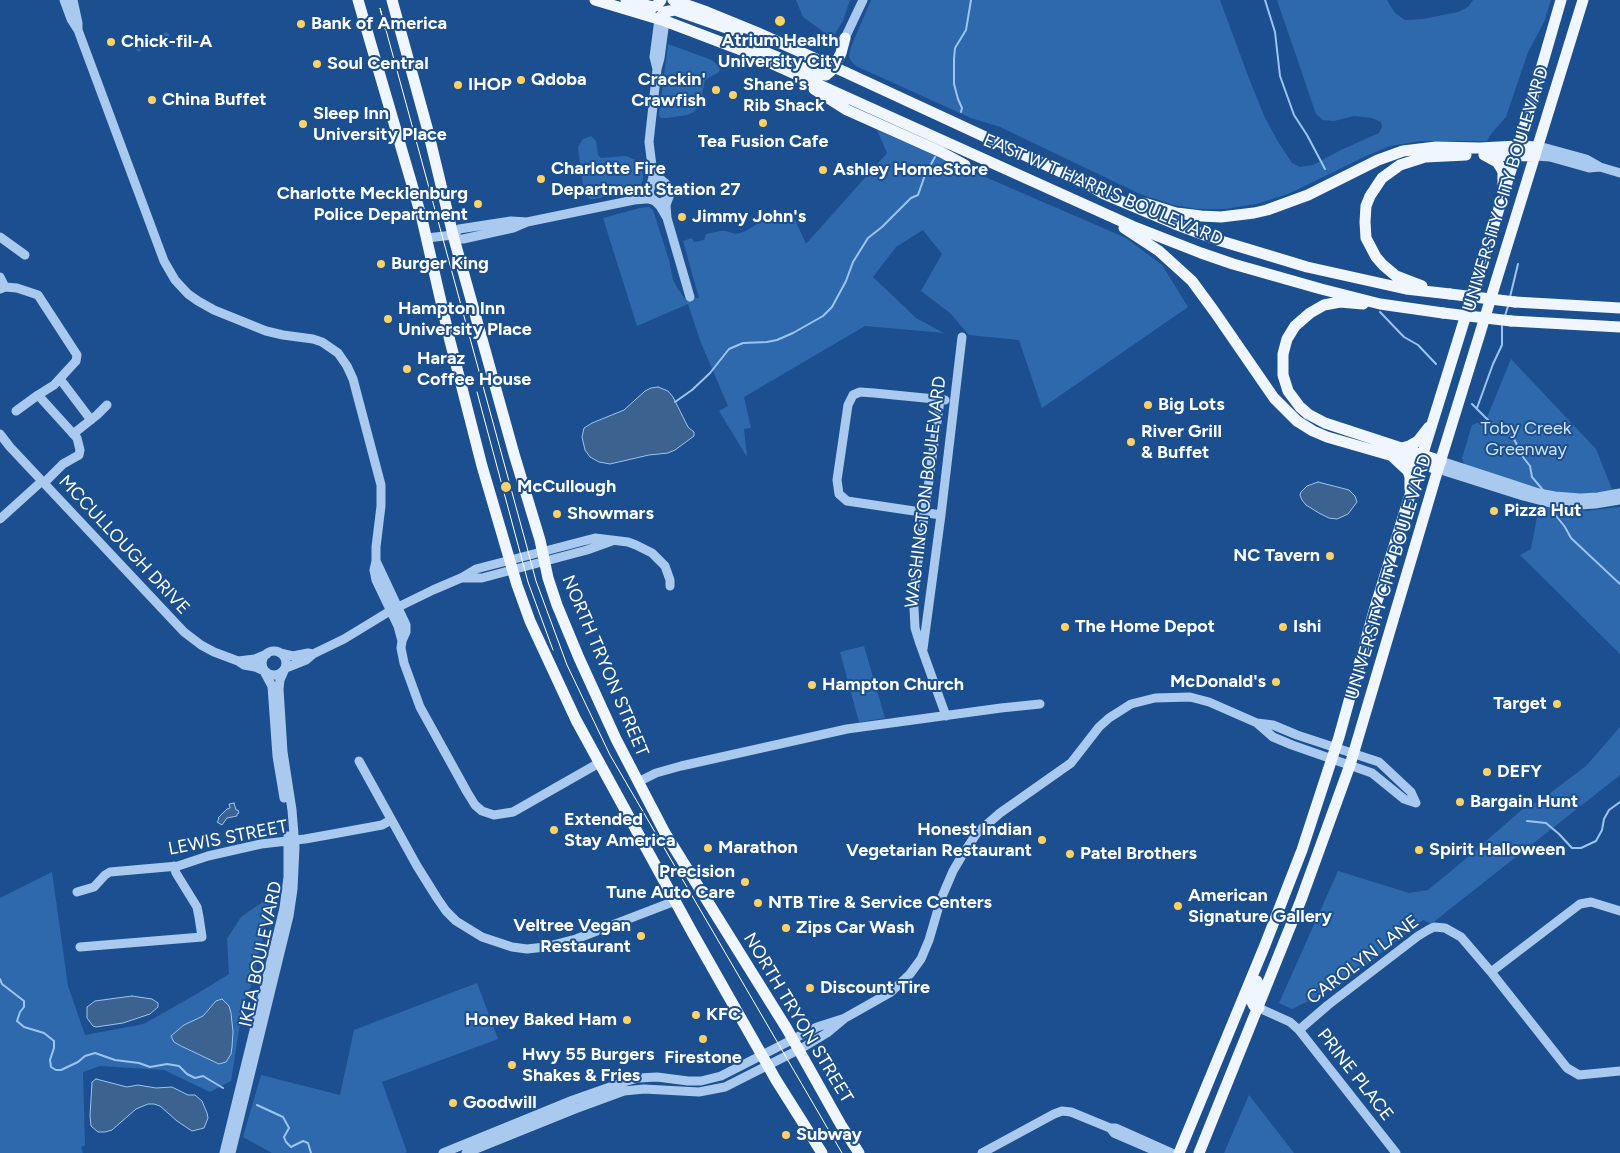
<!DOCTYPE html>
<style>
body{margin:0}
canvas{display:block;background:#1b4f8f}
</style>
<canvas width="1620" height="1153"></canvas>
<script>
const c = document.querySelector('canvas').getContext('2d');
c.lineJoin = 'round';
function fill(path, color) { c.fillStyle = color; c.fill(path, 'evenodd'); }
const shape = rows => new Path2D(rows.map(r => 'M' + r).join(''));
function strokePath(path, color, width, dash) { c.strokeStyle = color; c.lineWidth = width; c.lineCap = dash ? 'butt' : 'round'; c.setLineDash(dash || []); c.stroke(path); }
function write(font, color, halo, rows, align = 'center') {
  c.font = font + ' Figtree,sans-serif'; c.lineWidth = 4; c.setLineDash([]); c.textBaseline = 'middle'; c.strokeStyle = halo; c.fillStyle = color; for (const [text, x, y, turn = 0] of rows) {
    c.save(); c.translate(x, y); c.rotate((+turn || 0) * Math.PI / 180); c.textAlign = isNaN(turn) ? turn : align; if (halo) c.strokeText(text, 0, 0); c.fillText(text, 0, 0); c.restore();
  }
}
fill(shape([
 [796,0,850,0,843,21,832,38,803,17],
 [871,0,1220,0,1248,76,1265,118,1277,140,1292,163,1300,167,1313,165,1341,150,1379,133,1382,127,1381,122,1372,118,1354,116,1334,121,1323,120,1316,114,1277,0,1387,0,1395,13,1405,20,1423,19,1458,12,1468,7,1473,0,1551,0,1544,22,1528,52,1506,117,1491,134,1487,141,1420,141,1390,146,1366,156,1288,194,1256,204,1225,209,1198,209,1174,205,1140,194,1000,127,971,118,856,66,851,61,849,56,851,47],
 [166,32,169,34,170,38,169,41,166,37,140,46,141,50,139,52,136,50,136,47,140,45,138,40,133,40,134,34,136,35,137,39,159,38,164,36,164,33],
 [668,44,712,60,720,68,719,72,705,80,700,104,694,112,687,115,667,118,661,118,659,115],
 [877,130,1126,238,1162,265,1188,307,1042,408,1019,340,969,335,950,313,921,291,942,254,923,230,896,247,873,277,916,318,944,333,865,326,744,397,751,428,744,429,747,457,719,411,728,406,701,343,688,304,637,326,603,218,640,208,649,207,653,210,669,260,673,280,678,289,685,299,699,298,683,241,692,238,694,242,704,240,706,234,720,231,726,231,736,234,744,232,757,224,788,211,792,213,806,244,887,153],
 [591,136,596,141,598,155,601,158,626,156,638,161,643,174,643,179,641,185,636,189,595,199,590,199,586,196,584,193,578,147,583,139],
 [1511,359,1596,449,1612,489,1617,490,1588,494,1557,492,1540,488,1468,467,1463,462,1462,458,1472,425,1486,420],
 [1539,506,1564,510,1586,511,1620,507,1620,654,1520,555,1531,549],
 [864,646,885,718,859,722,840,652],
 [1620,727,1620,775,1431,924,1423,920,1339,986,1292,1009,1279,1003,1338,871,1409,893,1428,890,1462,862,1525,807,1541,800,1586,766],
 [52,872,68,986,85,1035,144,1024,200,992,229,974,227,939,241,917,267,899,271,903,251,986,243,1005,231,1081,210,1092,164,1070,100,1066,83,1072,85,1145,81,1147,83,1153,0,1153,0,898],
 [477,983,498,1039,382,1082,407,1152,405,1153,272,1153,243,1137,261,1075,340,1095,354,1030],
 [1249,1095,1294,1153,1224,1153]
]), '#2e69ad');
const water = shape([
 [658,387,668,391,673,397,688,427,694,432,694,436,675,450,668,453,649,455,610,464,599,462,590,457,585,450,582,437,584,428,592,423,624,410,645,391,651,388,658,387],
 [1318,482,1349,490,1355,496,1357,502,1348,514,1337,519,1329,518,1319,513,1306,505,1302,500,1300,495,1301,492,1307,486,1318,482],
 [234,803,236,810,238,810,239,813,237,814,237,816,227,818,222,825,217,822,219,819,218,818,227,809,230,808,229,804,234,803],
 [132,996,152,999,158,1003,158,1007,150,1014,123,1023,96,1027,93,1026,87,1018,87,1007,95,1001,132,996],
 [222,999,229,1006,231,1013,233,1032,232,1047,231,1054,226,1062,219,1064,181,1046,174,1042,171,1036,184,1025,203,1016,216,1001,222,999],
 [96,1079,127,1087,138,1085,156,1088,172,1087,188,1095,195,1095,202,1101,207,1113,208,1118,204,1128,192,1131,177,1121,160,1106,154,1104,148,1104,136,1109,112,1130,105,1132,98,1132,91,1126,90,1116,92,1082,96,1079]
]);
fill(water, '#3c6290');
strokePath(water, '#9cc4f0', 1);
strokePath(shape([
 [1265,0,1275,32,1280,76,1294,115,1307,135,1325,169],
 [961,112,962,108,958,99,954,84,954,59,955,48,966,30,971,0],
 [1510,297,1518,264],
 [1380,312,1404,337,1418,345,1436,364],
 [1505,316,1508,306],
 [675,402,692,390,710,373,729,349,743,343,767,342,777,340,793,333,823,316,832,307,846,281,853,262,868,238,882,227,911,198,918,195,925,175,935,157],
 [1472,404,1493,425,1513,437,1523,457,1530,466,1532,477,1543,490],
 [1477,408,1493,364,1502,345,1502,326],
 [1553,512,1565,527,1571,538,1620,584],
 [1527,821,1546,823,1559,834,1572,848,1581,848,1596,841,1602,830,1604,819,1609,810,1620,802],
 [0,979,2,984,24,1001,24,1007,20,1012,17,1021,24,1027,44,1033,54,1041,54,1048,50,1060,51,1067,56,1070,61,1070,78,1062,85,1056,95,1053,115,1060,139,1063,150,1067,167,1064,179,1066,187,1074,195,1078,203,1076,223,1088],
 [257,1105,283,1117,289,1128,284,1137,286,1142,291,1147,303,1141,308,1143,311,1153]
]), '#9cc4f0', 2);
strokePath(shape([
 [64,0,71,19,78,30,164,261,175,280,188,294,198,301,214,310,266,331,283,335,313,339,322,342,338,353,347,366,353,379,381,485,381,506,376,547,376,561],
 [73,0,78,23,78,29],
 [659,19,654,57,657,69,660,58,665,21],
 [845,38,863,0],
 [1535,156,1550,157,1589,168,1600,167,1586,159,1546,148,1537,147],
 [652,166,649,142,657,69],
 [1600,167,1620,173],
 [665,183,658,177,652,166,653,178,650,187,644,194,634,200,646,199,649,199,655,201,657,202,660,203,665,201,669,197,670,192,669,187,665,183,660,181,655,183,651,186,649,192,651,198,654,200,660,206,667,218,666,205,669,197],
 [667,218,690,297],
 [511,221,527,222,513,228,463,239,459,239,453,235,459,229,511,221],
 [527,222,634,200],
 [0,237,25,255],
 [427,238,453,235],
 [0,277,5,287],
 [0,289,5,287,17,288,38,295,77,355,76,361,54,385,38,395,77,438,80,450,79,455,63,464,44,483],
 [60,379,91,420],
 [940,400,915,583,914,608,915,628,919,641,946,716],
 [16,411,38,395],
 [0,434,10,447,184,632,201,645,214,652,238,661,244,665,255,667,264,671],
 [73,434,97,415,107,405],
 [1441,461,1539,493,1555,496,1580,498,1598,497,1620,493],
 [1438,469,1523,496,1554,504,1580,505,1595,504,1620,500],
 [941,515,847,501,839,494,837,480,848,405,853,395,860,392,874,393,945,400],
 [0,519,42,481],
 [376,561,406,625,406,632,402,641,398,626,376,580,374,570,376,561],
 [461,578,482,578,587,550,612,541],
 [402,641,401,648,404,663,420,707,467,792,475,805,482,811,494,815,513,812,599,763],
 [923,649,941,515,962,337],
 '262 663a12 12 0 1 1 24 0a12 12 0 1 1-24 0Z',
 [280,653,293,656,308,653,313,654],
 [238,661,255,659,267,654],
 [286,668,306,660,313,654,344,639,390,611,433,590,461,578,476,569,595,538,628,542,636,545,652,553,665,566,670,580,670,586],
 [265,673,272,686,277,756,284,798],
 [1257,723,1273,725,1297,735,1379,762,1411,792,1416,803,1404,799,1372,773,1292,745,1273,737,1257,723],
 [359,761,417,866,437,898,446,911,456,921,482,937,512,947,527,949,545,947,576,939,675,901],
 [638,782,656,773,681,766,847,729,1001,708,1040,704],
 [77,892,94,887,105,875,110,872,178,866,208,856,261,844,305,839,333,834,382,825,391,820],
 [80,947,202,937,199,917,197,907,176,873,174,866],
 [1491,972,1580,904,1591,902,1620,911],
 [1259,1008,1290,1022,1299,1030,1396,1153],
 [1299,1030,1328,1005,1418,936,1428,930,1434,927,1445,928,1461,937,1491,972,1567,1068,1579,1075,1620,1071],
 [224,1153,284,908,288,877,288,836],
 [231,1153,289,916,293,889,295,847,292,810,283,752,279,689,280,680,284,671],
 [443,1153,573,1100,627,1081,639,1078,657,1077,688,1081,701,1081,721,1076,817,1027,842,1019],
 [466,1153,575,1109,624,1091,644,1089,699,1092,725,1087,802,1048,827,1033,845,1018,891,992,910,974,921,959,929,940,941,899,953,871,963,854,977,833,1000,813,1071,763,1099,727,1109,718,1131,704,1155,698,1190,697,1209,702,1257,723],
 [982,1153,1054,1114,1062,1111,1071,1112,1110,1128],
 [1160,1153,1114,1133,1110,1128,1116,1128,1172,1153]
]), '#a9c9ee', 9);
strokePath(shape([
 [358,0,422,219,450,341,482,466,517,585,530,621,576,720,692,932,776,1080,822,1153],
 [392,0,428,131,453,235,514,454,540,540,548,578,557,605,579,658,616,739,665,833,787,1029,841,1125,859,1153],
 [595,0,665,21,744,51,1132,226,1201,253,1233,264,1321,289,1380,304,1443,313],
 [626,0,653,7,657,5,661,0],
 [673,0,707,12,756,32,834,67,1087,184,1104,194,1175,224,1221,241,1307,267,1406,289,1450,294],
 [659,19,664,12,675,10,738,32],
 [758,49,818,74,826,75,833,69,841,53,845,38],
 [814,89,847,110,941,152,965,165],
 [1484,155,1497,162,1501,168,1503,172,1503,184],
 [1485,155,1535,156],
 [1144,203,1176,213,1201,216,1221,217,1254,213,1267,210,1308,195,1378,160,1403,151,1436,147,1480,148,1518,146,1537,147],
 [1124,228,1159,251,1192,281,1214,311,1274,398,1297,421,1313,431,1327,437,1438,469],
 [1422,286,1396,276,1383,265,1376,257,1366,238,1365,222,1366,206,1370,196,1382,178,1400,165,1425,157,1466,155],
 [1515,302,1620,308],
 [1363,304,1340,302,1324,305,1310,313,1295,326,1287,339,1283,354,1283,375,1288,391,1300,407,1308,414,1325,423,1441,461],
 [1511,321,1620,327],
 [1402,448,1409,446,1418,441,1429,427],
 [1393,457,1408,471,1410,477,1410,489],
 [1257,981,1251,1000,1254,1006,1259,1008],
 [1179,1153,1265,945,1302,850,1339,737,1374,611,1523,131,1561,0],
 [1199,1153,1301,900,1350,765,1438,469,1583,0]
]), '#f0f6ff', 11);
strokePath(shape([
 [385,29,380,8,525,540,536,581,567,665,610,755,842,1153],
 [477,392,528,582,553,650]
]), '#fff', 1);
strokePath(shape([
 [1450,294,1515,302],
 [1443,313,1511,321]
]), '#f0f6ff', 11);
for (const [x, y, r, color] of [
 [780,21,6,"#ffd166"],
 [301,24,5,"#ffd166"],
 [111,42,5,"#ffd166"],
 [317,64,5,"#ffd166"],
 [521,80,5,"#ffd166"],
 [458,85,5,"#ffd166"],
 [716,90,5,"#ffd166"],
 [733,95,5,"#ffd166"],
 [152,100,5,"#ffd166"],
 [763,123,5,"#ffd166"],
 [303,124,5,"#ffd166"],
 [823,170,5,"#ffd166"],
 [541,179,5,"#ffd166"],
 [478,204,5,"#ffd166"],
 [682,217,5,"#ffd166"],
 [381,264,5,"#ffd166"],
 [388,319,5,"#ffd166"],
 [407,369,5,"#ffd166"],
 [1148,405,5,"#ffd166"],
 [1131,442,5,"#ffd166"],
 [506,487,6,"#ffd166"],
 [1494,511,5,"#ffd166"],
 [557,514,5,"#ffd166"],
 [1330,556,5,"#ffd166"],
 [1065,627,5,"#ffd166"],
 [1283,627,5,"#ffd166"],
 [1276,682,5,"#ffd166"],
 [812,685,5,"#ffd166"],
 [1557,704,5,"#ffd166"],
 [1487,772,5,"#ffd166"],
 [1460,802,5,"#ffd166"],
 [554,830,5,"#ffd166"],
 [1042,840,5,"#ffd166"],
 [708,848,5,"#ffd166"],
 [1419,850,5,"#ffd166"],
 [1070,854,5,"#ffd166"],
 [745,882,5,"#ffd166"],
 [758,903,5,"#ffd166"],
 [1178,906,5,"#ffd166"],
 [786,928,5,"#ffd166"],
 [641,936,5,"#ffd166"],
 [810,988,5,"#ffd166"],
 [696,1015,5,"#ffd166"],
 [627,1020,5,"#ffd166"],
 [703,1039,5,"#ffd166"],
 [512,1065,5,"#ffd166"],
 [453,1103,5,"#ffd166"],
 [786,1135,5,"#ffd166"]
]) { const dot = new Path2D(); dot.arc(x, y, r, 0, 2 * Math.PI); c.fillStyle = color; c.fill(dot); strokePath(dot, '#1b4f8f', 2); }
write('bold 18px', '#fff', '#1b4f8f', [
 ["Bank of America",311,24],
 ["Atrium Health",780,41,"center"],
 ["University City",780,62,"center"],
 ["Chick-fil-A",121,42],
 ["Soul Central",327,64],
 ["Qdoba",531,80],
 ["Crackin'",706,80,"right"],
 ["Crawfish",706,101,"right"],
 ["IHOP",468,85],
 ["Shane's",743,85],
 ["Rib Shack",743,106],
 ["China Buffet",162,100],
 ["Sleep Inn",313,114],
 ["University Place",313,135],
 ["Tea Fusion Cafe",763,142,"center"],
 ["Charlotte Fire",551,169],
 ["Department Station 27",551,190],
 ["Ashley HomeStore",833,170],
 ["Charlotte Mecklenburg",468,194,"right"],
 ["Police Department",468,215,"right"],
 ["Jimmy John's",692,217],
 ["Burger King",391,264],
 ["Hampton Inn",398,309],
 ["University Place",398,330],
 ["Haraz",417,359],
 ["Coffee House",417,380],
 ["Big Lots",1158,405],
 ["River Grill",1141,432],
 ["& Buffet",1141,453],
 ["McCullough",517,487],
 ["Pizza Hut",1504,511],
 ["Showmars",567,514],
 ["NC Tavern",1320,556,"right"],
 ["The Home Depot",1075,627],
 ["Ishi",1293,627],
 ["McDonald's",1266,682,"right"],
 ["Hampton Church",822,685],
 ["Target",1547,704,"right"],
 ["DEFY",1497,772],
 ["Bargain Hunt",1470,802],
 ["Extended",564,820],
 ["Stay America",564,841],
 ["Honest Indian",1032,830,"right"],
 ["Vegetarian Restaurant",1032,851,"right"],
 ["Marathon",718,848],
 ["Spirit Halloween",1429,850],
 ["Patel Brothers",1080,854],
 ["Precision",735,872,"right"],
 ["Tune Auto Care",735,893,"right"],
 ["American",1188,896],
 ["Signature Gallery",1188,917],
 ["NTB Tire & Service Centers",768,903],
 ["Veltree Vegan",631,926,"right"],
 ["Restaurant",631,947,"right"],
 ["Zips Car Wash",796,928],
 ["Discount Tire",820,988],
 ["KFC",706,1015],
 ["Honey Baked Ham",617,1020,"right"],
 ["Hwy 55 Burgers",522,1055],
 ["Shakes & Fries",522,1076],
 ["Firestone",703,1058,"center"],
 ["Goodwill",463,1103],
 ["Subway",796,1135]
], 'left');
write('18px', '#fff', '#1b4f8f', [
 ["UNIVERSITY CITY BOULEVARD",1506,189,-73],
 ["EAST W T HARRIS BOULEVARD",1103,190,23],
 ["WASHINGTON BOULEVARD",926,492,-83],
 ["MCCULLOUGH DRIVE",124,545,47],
 ["UNIVERSITY CITY BOULEVARD",1389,577,-73],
 ["NORTH TRYON STREET",605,666,67],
 ["LEWIS STREET",228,838,-11],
 ["IKEA BOULEVARD",261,954,-78],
 ["CAROLYN LANE",1363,960,-37],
 ["NORTH TRYON STREET",798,1018,59],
 ["PRINE PLACE",1355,1075,52]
]);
write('18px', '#cfe3fa', '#1b4f8f', [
 ["Toby Creek",1526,429],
 ["Greenway",1526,450]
]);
</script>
